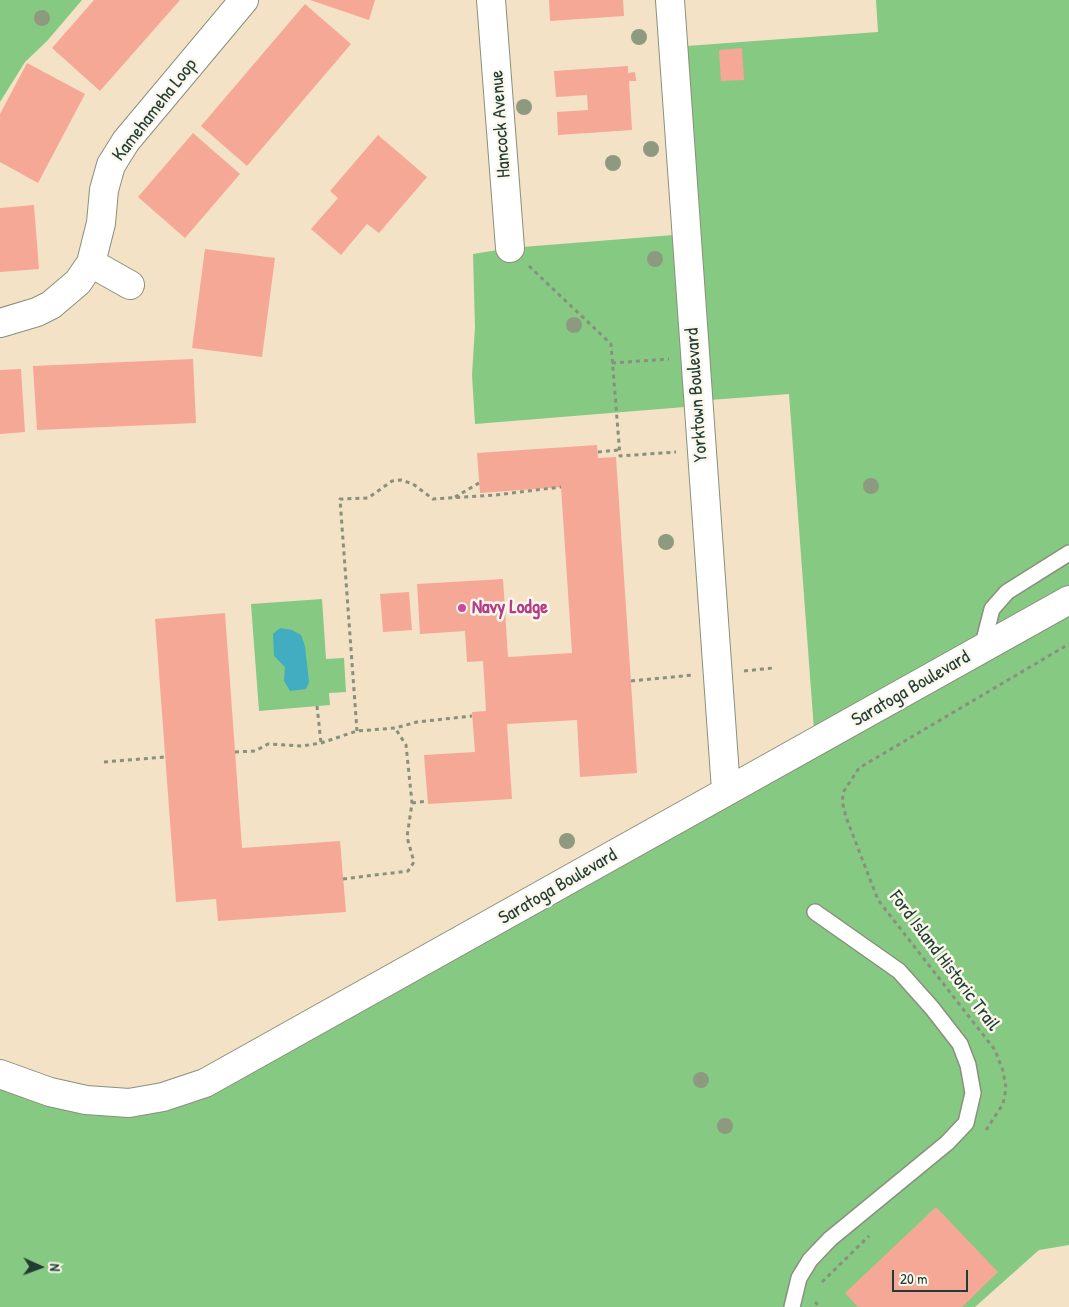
<!DOCTYPE html>
<style>
body{margin:0}
#map{position:relative;width:1069px;height:1307px;overflow:hidden;background:#f3e2c5;font-family:"Patrick Hand",sans-serif}
canvas{display:block}
.north{position:absolute;left:15px;top:1242px;width:50px;height:50px;-webkit-text-stroke:4px #fbf7ec;paint-order:stroke;rotate:92deg;font-size:14px;font-weight:700;line-height:20px;text-align:center;color:#1f3d34}
.north::after{content:'';display:block;margin:auto;width:18px;height:22px;background:#1f3d34;clip-path:polygon(50% 0,100% 100%,50% 72%,0 100%)}
.scale{position:absolute;left:892px;top:1270px;width:76px;height:22px;box-sizing:border-box;border:2px solid #1f3d34;border-top:0;padding-left:6px;font-size:15px;line-height:18px;white-space:nowrap;color:#1f3d34;-webkit-text-stroke:4px #fbf7ec;paint-order:stroke}
</style>
<div id="map">
<canvas width="1069" height="1307"></canvas>
<div class="north">N</div>
<div class="scale">20 m</div>
</div>
<script>
const c = document.querySelector('canvas').getContext('2d');
c.lineJoin = 'round';
function fill(path, color) { c.fillStyle = color; c.fill(path, 'evenodd'); }
const shape = rows => new Path2D(rows.map(r => 'M' + r).join(''));
function strokePath(path, color, width, dash) { c.strokeStyle = color; c.lineWidth = width; c.lineCap = dash ? 'butt' : 'round'; c.setLineDash(dash || []); c.stroke(path); }
function write(font, color, halo, rows, align = 'center') {
  c.font = font + ' "Patrick Hand",sans-serif'; c.lineWidth = 5; c.setLineDash([]); c.textBaseline = 'middle'; c.strokeStyle = halo; c.fillStyle = color; for (const [text, x, y, turn = 0] of rows) {
    c.save(); c.translate(x, y); c.rotate((+turn || 0) * Math.PI / 180); c.textAlign = isNaN(turn) ? turn : align; if (halo) c.strokeText(text, 0, 0); c.fillText(text, 0, 0); c.restore();
  }
}
fill(shape([
 [0,0,82,0,47,41,25,62,0,102],
 [876,0,1069,0,1069,1245,1039,1250,975,1307,0,1307,0,1074,163,1097,814,730,789,394,697,401,697,406,475,424,472,375,475,327,473,254,510,248,686,234,673,47,878,32],
 [322,599,326,659,344,658,346,692,329,693,330,705,259,711,251,604]
]), '#86c982');
fill(shape([
 [280,628,292,630,301,635,305,646,309,682,306,689,290,691,284,681,285,667,274,656,273,634]
]), '#42acc1');
fill(shape([
 [94,0,180,0,100,91,52,48],
 [310,0,375,0,369,20],
 [549,0,623,0,624,16,550,21],
 [305,4,351,44,247,166,201,126],
 [742,48,744,80,721,81,719,50],
 [27,63,85,94,38,183,0,162,0,114],
 [628,66,628,73,635,72,636,81,629,81,632,130,558,135,557,112,588,110,587,95,556,97,554,71],
 [193,133,240,174,185,238,138,197],
 [378,135,427,177,379,233,367,224,341,255,311,229,338,198,330,191],
 [34,205,39,269,0,272,0,208],
 [205,249,275,258,262,357,192,348],
 [193,359,196,423,37,430,33,366],
 [21,369,25,432,0,434,0,370],
 [597,445,598,458,616,457,637,773,580,777,577,720,507,724,512,799,428,804,424,755,475,752,472,712,486,711,483,661,467,662,465,631,420,634,417,584,503,579,508,657,572,653,561,487,480,493,477,453],
 [409,592,412,630,383,632,380,594],
 [225,613,242,848,340,841,346,912,218,921,216,899,176,902,155,619],
 [936,1207,998,1272,962,1307,858,1307,845,1293]
]), '#f6a896');
const lane = shape([
 [982,648,992,609,1007,592,1069,553],
 [792,1307,799,1278,810,1260,830,1239,947,1143,966,1123,973,1093,968,1065,960,1044,932,1008,899,971,815,912]
]);
const street = shape([
 [491,0,510,248],
 [670,0,726,790],
 [91,263,130,285],
 [0,323,37,312,51,305,78,282,91,263,101,223,104,190,111,165,126,141,244,0],
 [0,1074,50,1092,86,1100,129,1103,163,1097,205,1083,1069,600]
]);
strokePath(lane, '#89907c', 18);
strokePath(street, '#89907c', 30);
strokePath(shape([
 [529,266,611,344,620,456,676,452],
 [612,363,669,359],
 [598,452,619,450],
 [455,497,479,483],
 [744,671,773,668],
 [631,681,693,675],
 [317,706,321,743],
 [357,731,340,499,368,498,392,481,401,480,413,484,433,499,496,495,561,487],
 [235,752,255,751,268,744,302,746,321,743,357,731,395,728,417,722,472,716],
 [104,762,165,757],
 [412,803,427,801],
 [343,879,408,871,414,862,407,837,412,803,406,745,395,728],
 [986,1130,1003,1104,1006,1088,1003,1071,995,1050,878,900,846,817,842,801,844,791,859,768,1069,644],
 [822,1282,869,1236],
 [815,1302,820,1307]
]), '#89907c', 3, [4, 4]);
strokePath(lane, '#fff', 15);
strokePath(street, '#fff', 28);
c.fillStyle = '#8d9a80';
for (const [x, y] of [
 [42,18],
 [639,37],
 [524,107],
 [651,149],
 [613,163],
 [655,259],
 [574,325],
 [871,486],
 [666,542],
 [567,841],
 [701,1080],
 [725,1126]
]) { c.beginPath(); c.arc(x, y, 8, 0, 2 * Math.PI); c.fill(); }
for (const [x, y, r, color] of [
 [462,608,5,"#d1479c"]
]) { const dot = new Path2D(); dot.arc(x, y, r, 0, 2 * Math.PI); c.fillStyle = color; c.fill(dot); strokePath(dot, '#fbf7ec', 2); }
write('19px', '#1f3d34', '#fbf7ec', [
 ["Kamehameha Loop",155,110,-52],
 ["Hancock Avenue",501,124,-94],
 ["Yorktown Boulevard",697,395,-94],
 ["Saratoga Boulevard",911,689,-30],
 ["Saratoga Boulevard",558,887,-30],
 ["Ford Island Historic Trail",944,961,53]
]);
write('bold 19px', '#b23c85', '#fbf7ec', [
 ["Navy Lodge",472,608]
], 'left');
</script>
